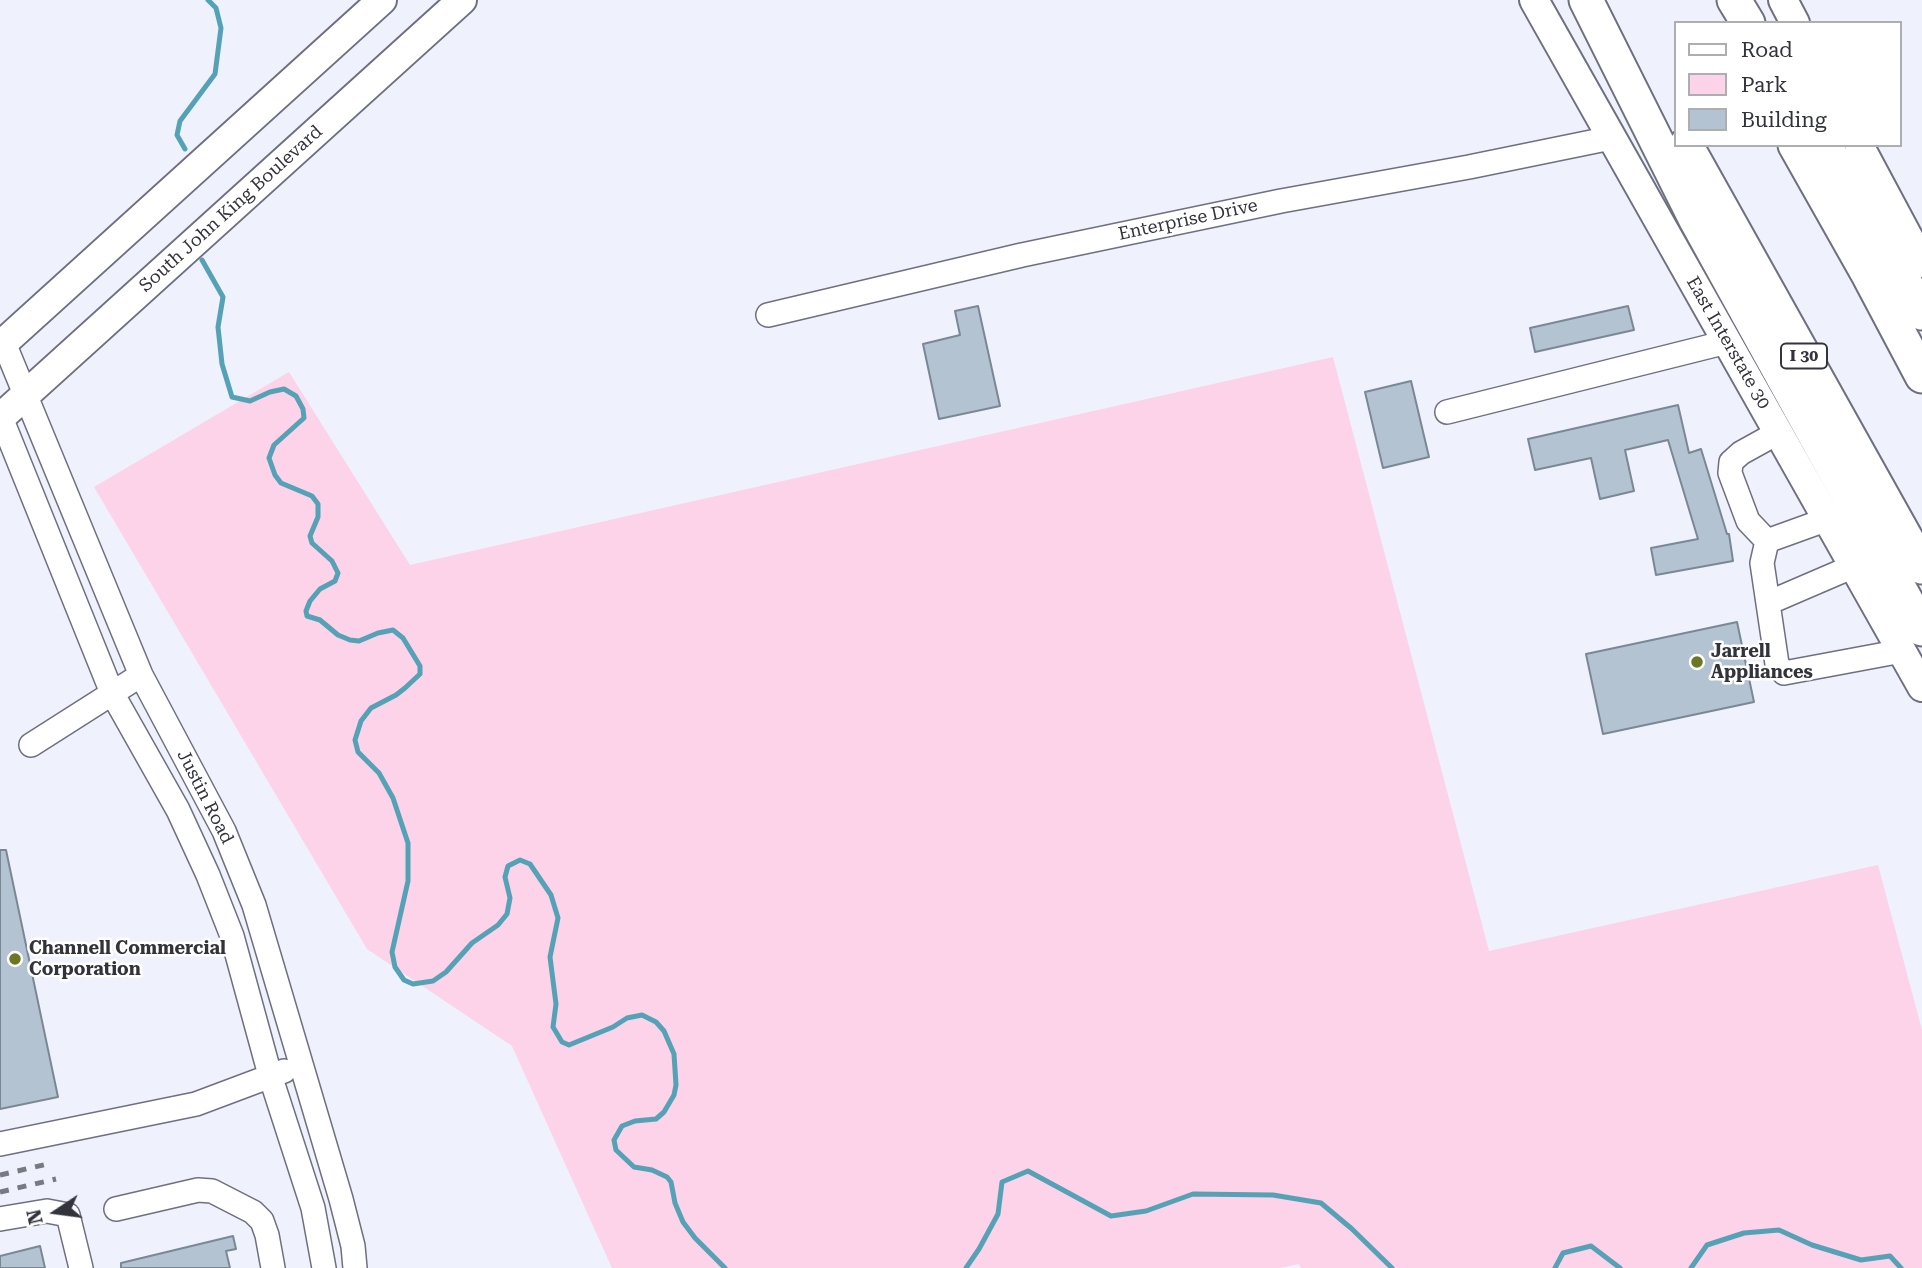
<!DOCTYPE html>
<style>
body{margin:0}
#map{position:relative;width:1922px;height:1268px;overflow:hidden;background:#eff1fc;font-family:"Roboto Serif",serif}
canvas{display:block}
.legend{position:absolute;left:1674px;top:21px;width:228px;height:126px;box-sizing:border-box;background:#fff;border:2px solid #adaeb1;margin:0;padding:9px 12px;list-style:none;font-size:21px;color:#33343b}
.legend li{display:flex;align-items:center;gap:14px;height:35px}
.legend b{width:35px;border:2px solid #adaeb1}
.north{position:absolute;left:21px;top:1177px;width:70px;height:70px;-webkit-text-stroke:5px #fff;paint-order:stroke;rotate:257deg;font-size:19px;font-weight:700;line-height:28px;text-align:center;color:#33343b}
.north::after{content:'';display:block;margin:auto;width:24px;height:32px;background:#33343b;clip-path:polygon(50% 0,100% 100%,50% 72%,0 100%)}
</style>
<div id="map">
<canvas width="1922" height="1268"></canvas>
<ul class="legend">
<li><b style="height:9px;background:#fff"></b>Road</li>
<li><b style="height:19px;background:#fcd3e8"></b>Park</li>
<li><b style="height:19px;background:#b4c3d1"></b>Building</li>
</ul>
<div class="north">N</div>
</div>
<script>
const c = document.querySelector('canvas').getContext('2d');
c.lineJoin = 'round';
function fill(path, color) { c.fillStyle = color; c.fill(path, 'evenodd'); }
const shape = rows => new Path2D(rows.map(r => 'M' + r).join(''));
function strokePath(path, color, width, dash) { c.strokeStyle = color; c.lineWidth = width; c.lineCap = dash ? 'butt' : 'round'; c.setLineDash(dash || []); c.stroke(path); }
function write(font, color, halo, rows, align = 'center') {
  c.font = font + ' "Roboto Serif",serif'; c.lineWidth = 5; c.setLineDash([]); c.textBaseline = 'middle'; c.strokeStyle = halo; c.fillStyle = color; for (const [text, x, y, turn = 0] of rows) {
    c.save(); c.translate(x, y); c.rotate((+turn || 0) * Math.PI / 180); c.textAlign = isNaN(turn) ? turn : align; if (halo) c.strokeText(text, 0, 0); c.fillText(text, 0, 0); c.restore();
  }
}
fill(shape([
 [1333,357,1489,951,1878,865,1922,1030,1922,1268,1301,1268,1299,1264,1280,1268,612,1268,512,1046,367,949,94,487,289,372,410,565]
]), '#fcd3e8');
strokePath(shape([
 [185,149,177,135,180,121,215,74,221,28,216,8,208,0],
 [202,260,223,297,218,327,222,364,232,397,250,401,270,392,284,389,296,396,303,409,304,418,274,445,269,458,275,475,281,483,312,496,318,504,318,517,310,536,312,543,332,561,338,573,335,581,320,589,310,601,306,611,307,616,320,620,338,635,350,640,359,641,378,633,393,630,403,638,420,666,420,674,405,688,396,695,371,708,361,721,355,740,358,752,379,773,393,798,408,843,408,881,392,952,395,967,404,980,413,984,433,981,446,972,472,943,498,925,507,914,510,898,505,877,508,866,520,860,530,864,551,895,558,918,550,957,556,1004,553,1027,562,1042,569,1045,613,1027,627,1018,642,1015,656,1022,664,1031,674,1054,676,1085,674,1095,664,1112,656,1119,635,1121,622,1126,614,1140,616,1150,634,1167,652,1170,667,1177,671,1182,675,1203,683,1222,695,1238,725,1268],
 [966,1268,979,1249,998,1214,1002,1182,1028,1171,1111,1216,1146,1211,1193,1194,1273,1195,1321,1203,1352,1229,1392,1268],
 [1555,1268,1563,1253,1591,1246,1620,1268],
 [1691,1268,1707,1245,1744,1233,1779,1230,1812,1245,1861,1260,1890,1256,1901,1268]
]), '#55a2b6', 5);
const building = shape([
 [978,306,1000,406,939,419,923,344,960,335,955,311,978,306],
 [1628,306,1634,330,1535,352,1530,328,1628,306],
 [1411,381,1429,457,1383,468,1365,392,1411,381],
 [1678,405,1689,453,1701,449,1727,534,1729,534,1733,561,1656,575,1651,548,1698,539,1668,440,1625,450,1634,491,1600,499,1591,458,1535,470,1528,439,1678,405],
 [1737,622,1754,702,1603,734,1586,654,1737,622],
 [0,850,6,850,58,1097,0,1109,0,850],
 [233,1236,236,1249,226,1251,230,1268,121,1268,121,1263,233,1236],
 [40,1246,45,1268,0,1268,0,1256,40,1246]
]);
fill(building, '#b4c3d1');
strokePath(building, '#7a8895', 2);
const minor = shape([
 [768,315,1022,255,1281,201,1469,167,1611,138],
 [4,343,141,675,224,831,254,905,341,1199,353,1246,355,1268],
 [1447,412,1727,342],
 [0,415,112,693,178,810,208,875,232,936,270,1075,313,1208,324,1268],
 [1828,519,1767,541,1762,563,1777,664,1784,673,1902,651],
 [1767,541,1748,521,1730,473,1731,462,1741,453,1779,432],
 [1768,603,1854,566],
 [31,745,141,675],
 [0,1144,196,1104,284,1071],
 [116,1209,198,1190,212,1191,253,1212,262,1221,267,1235,273,1268],
 [0,1219,47,1211,68,1215,81,1268]
]);
const major = shape([
 [1534,0,1922,687],
 [1783,0,1795,23],
 [1859,145,1922,263],
 [0,346,382,0],
 [0,418,462,0]
]);
const highway = shape([
 [1586,0,1696,220,1922,629],
 [1734,0,1748,23],
 [1686,145,1922,567],
 [1795,145,1869,276,1922,376],
 [1824,145,1867,215,1922,313]
]);
strokePath(minor, '#6e7080', 26);
strokePath(major, '#6e7080', 32);
strokePath(highway, '#6e7080', 37);
strokePath(minor, '#fff', 23);
strokePath(major, '#fff', 28);
strokePath(highway, '#fff', 33);
strokePath(shape([
 [0,1175,52,1163],
 [0,1192,56,1179]
]), '#787a82', 5, [9, 9]);
for (const [x, y, r, color] of [
 [1697,662,7,"#6a7723"],
 [15,959,7,"#6a7723"]
]) { const dot = new Path2D(); dot.arc(x, y, r, 0, 2 * Math.PI); c.fillStyle = color; c.fill(dot); strokePath(dot, '#fff', 2.5); }
for (const [x, y, w] of [
 [1804,356,46]
]) { const box = new Path2D(); box.roundRect(x - w / 2, y - 12.5, w, 25, 5); c.fillStyle = '#fff'; c.fill(box); strokePath(box, '#33343b', 2); }
write('bold 16px', '#33343b', null, [
 ["I 30",1804,356]
]);
write('18px', '#33343b', '#fff', [
 ["South John King Boulevard",231,209,-42],
 ["Enterprise Drive",1188,220,-12],
 ["East Interstate 30",1728,343,60],
 ["Justin Road",205,797,63]
]);
write('bold 18px', '#33343b', '#fff', [
 ["Jarrell",1711,652],
 ["Appliances",1711,673],
 ["Channell Commercial",29,949],
 ["Corporation",29,970]
], 'left');
</script>
